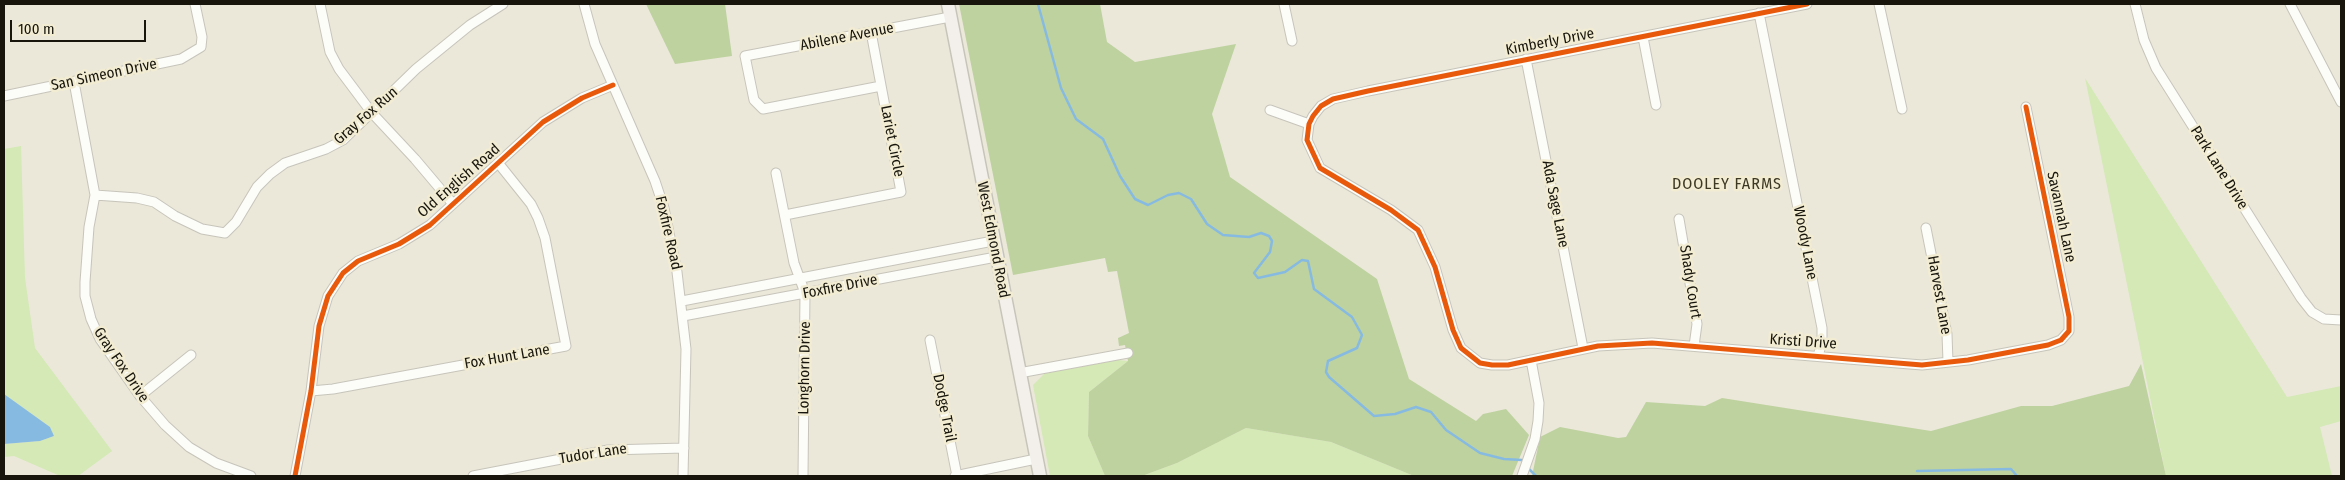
<!DOCTYPE html>
<style>
body{margin:0}
#map{position:relative;width:2345px;height:480px;overflow:hidden;background:#ebe8da;font-family:"Fira Sans Condensed",sans-serif}
canvas{display:block}
.frame{position:absolute;inset:0;border:5px solid #17150c;pointer-events:none}
.scale{position:absolute;left:10px;top:20px;width:136px;height:22px;box-sizing:border-box;border:2px solid #17150c;border-top:0;padding-left:6px;font-size:15px;line-height:18px;white-space:nowrap;color:#17150c;-webkit-text-stroke:4px #f2ecd3;paint-order:stroke}
</style>
<div id="map">
<canvas width="2345" height="480"></canvas>
<div class="frame"></div>
<div class="scale">100 m</div>
</div>
<script>
const c = document.querySelector('canvas').getContext('2d');
c.lineJoin = 'round';
function fill(path, color) { c.fillStyle = color; c.fill(path, 'evenodd'); }
const shape = rows => new Path2D(rows.map(r => 'M' + r).join(''));
function strokePath(path, color, width, dash) { c.strokeStyle = color; c.lineWidth = width; c.lineCap = dash ? 'butt' : 'round'; c.setLineDash(dash || []); c.stroke(path); }
function write(font, color, halo, rows, align = 'center') {
  c.font = font + ' "Fira Sans Condensed",sans-serif'; c.lineWidth = 5; c.setLineDash([]); c.textBaseline = 'middle'; c.strokeStyle = halo; c.fillStyle = color; for (const [text, x, y, turn = 0] of rows) {
    c.save(); c.translate(x, y); c.rotate((+turn || 0) * Math.PI / 180); c.textAlign = isNaN(turn) ? turn : align; if (halo) c.strokeText(text, 0, 0); c.fillText(text, 0, 0); c.restore();
  }
}
fill(shape([
 [2085,78,2287,397,2341,386,2341,421,2320,427,2332,476,2166,476],
 [21,146,25,278,35,348,112,451,78,476,60,476,14,456,4,457,4,444,40,441,54,436,50,427,4,394,4,149],
 [1118,360,1128,361,1089,392,1088,436,1105,476,1050,476,1033,385,1045,373],
 [1246,428,1331,442,1414,476,1142,476,1177,463]
]), '#d4e9b5');
fill(shape([
 [646,4,725,4,732,56,675,64],
 [959,4,1100,4,1107,42,1135,62,1236,44,1212,114,1230,177,1377,279,1409,379,1476,421,1483,414,1506,409,1529,435,1512,476,1414,476,1331,442,1246,428,1177,463,1142,476,1105,476,1088,436,1089,392,1128,361,1125,345,1119,346,1118,338,1129,333,1117,271,1108,272,1105,258,1013,275],
 [2141,364,2166,476,1532,476,1540,437,1560,427,1618,438,1626,437,1646,402,1705,406,1722,398,1931,431,2021,406,2052,406,2129,386]
]), '#bed29f');
fill(shape([
 [4,394,50,427,54,436,40,441,4,444]
]), '#87bae1');
strokePath(shape([
 [1038,4,1061,88,1076,119,1103,139,1120,176,1135,199,1148,205,1168,195,1179,193,1191,199,1207,224,1223,235,1249,237,1261,233,1269,236,1272,241,1270,252,1254,273,1258,278,1285,272,1302,260,1308,261,1314,289,1352,317,1362,335,1357,348,1328,361,1326,372,1329,377,1374,416,1395,414,1416,407,1431,412,1446,430,1480,453,1504,459,1522,460,1524,462],
 [1527,467,1536,476],
 [1917,471,2011,469,2017,476]
]), '#87bae1', 2.5);
const minor = shape([
 [320,4,330,52,339,69,372,113,415,159,453,204],
 [584,4,595,44,655,181,664,208,677,272,686,349,683,476],
 [1284,4,1292,41],
 [1807,4,1368,91,1333,99,1321,106,1313,116,1309,124,1307,140,1320,168,1391,210,1418,230,1435,267,1453,330,1461,348,1480,363,1492,365,1508,365,1598,346,1652,343,1922,365,1968,360,2048,345,2061,340,2069,331,2069,317,2026,107],
 [1879,4,1902,109],
 [2135,4,2144,40,2156,68,2301,298,2312,312,2324,319,2341,320],
 [2290,4,2341,102],
 [1759,13,1822,328,1822,342,1818,356],
 [1643,37,1656,105],
 [1526,59,1583,348],
 [74,82,95,195,89,227,85,282,85,296,91,319,100,339,140,396,165,425,189,447,216,463,251,476],
 [881,86,763,109,754,100,745,56,950,17],
 [4,96,181,59,201,47,202,37,195,4],
 [1270,110,1309,124],
 [776,173,794,263,805,293,803,476],
 [95,195,137,198,154,202,175,216,202,229,225,233,236,222,257,187,270,174,285,163,326,149,343,140,416,69,470,25,503,4],
 [785,215,901,192,871,32],
 [1679,219,1697,324,1694,346],
 [1926,228,1947,334,1948,362],
 [682,301,993,241],
 [683,316,996,257],
 [930,340,957,476],
 [1019,373,1128,353],
 [311,391,333,389,566,346,545,238,538,218,531,204,499,164],
 [140,396,191,355],
 [295,476,311,391,319,326,328,296,343,273,358,261,399,244,430,225,543,122,582,98,613,85],
 [473,476,608,450,684,448],
 [955,476,1036,459],
 [1522,476,1535,439,1538,421,1539,403,1531,360]
]);
const secondary = shape([
 [948,4,1040,476]
]);
strokePath(minor, '#c7c5ba', 11);
strokePath(secondary, '#c7c5ba', 15);
strokePath(minor, '#fcfcf9', 9);
strokePath(secondary, '#f3f0ec', 12);
strokePath(shape([
 [1807,4,1368,91,1333,99,1321,106,1313,116,1309,124,1307,140,1320,168,1391,210,1418,230,1435,267,1453,330,1461,348,1480,363,1492,365,1508,365,1598,346,1652,343,1922,365,1968,360,2048,345,2061,340,2069,331,2069,317,2026,107],
 [295,476,311,391,319,326,328,296,343,273,358,261,399,244,430,225,543,122,582,98,613,85]
]), '#e8590c', 5);
write('15px', '#17150c', '#f2ecd3', [
 ["Abilene Avenue",847,37,-11],
 ["Kimberly Drive",1550,42,-11],
 ["San Simeon Drive",104,75,-12],
 ["Gray Fox Run",366,116,-41],
 ["Lariet Circle",892,141,79],
 ["Park Lane Drive",2219,168,58],
 ["Old English Road",459,181,-41],
 ["Ada Sage Lane",1555,204,79],
 ["Savannah Lane",2061,217,78],
 ["Foxfire Road",668,233,77],
 ["West Edmond Road",993,240,79],
 ["Woody Lane",1805,243,79],
 ["Shady Court",1690,282,81],
 ["Foxfire Drive",840,287,-11],
 ["Harvest Lane",1939,295,80],
 ["Kristi Drive",1803,342,4],
 ["Fox Hunt Lane",507,357,-10],
 ["Gray Fox Drive",121,365,56],
 ["Longhorn Drive",805,368,-89],
 ["Dodge Trail",944,408,79],
 ["Tudor Lane",593,454,-9]
]);
c.letterSpacing = '1px';
write('16px', '#3d3824', '#f2ecd3', [
 ["DOOLEY FARMS",1727,185]
]);
c.letterSpacing = '0px';
</script>
